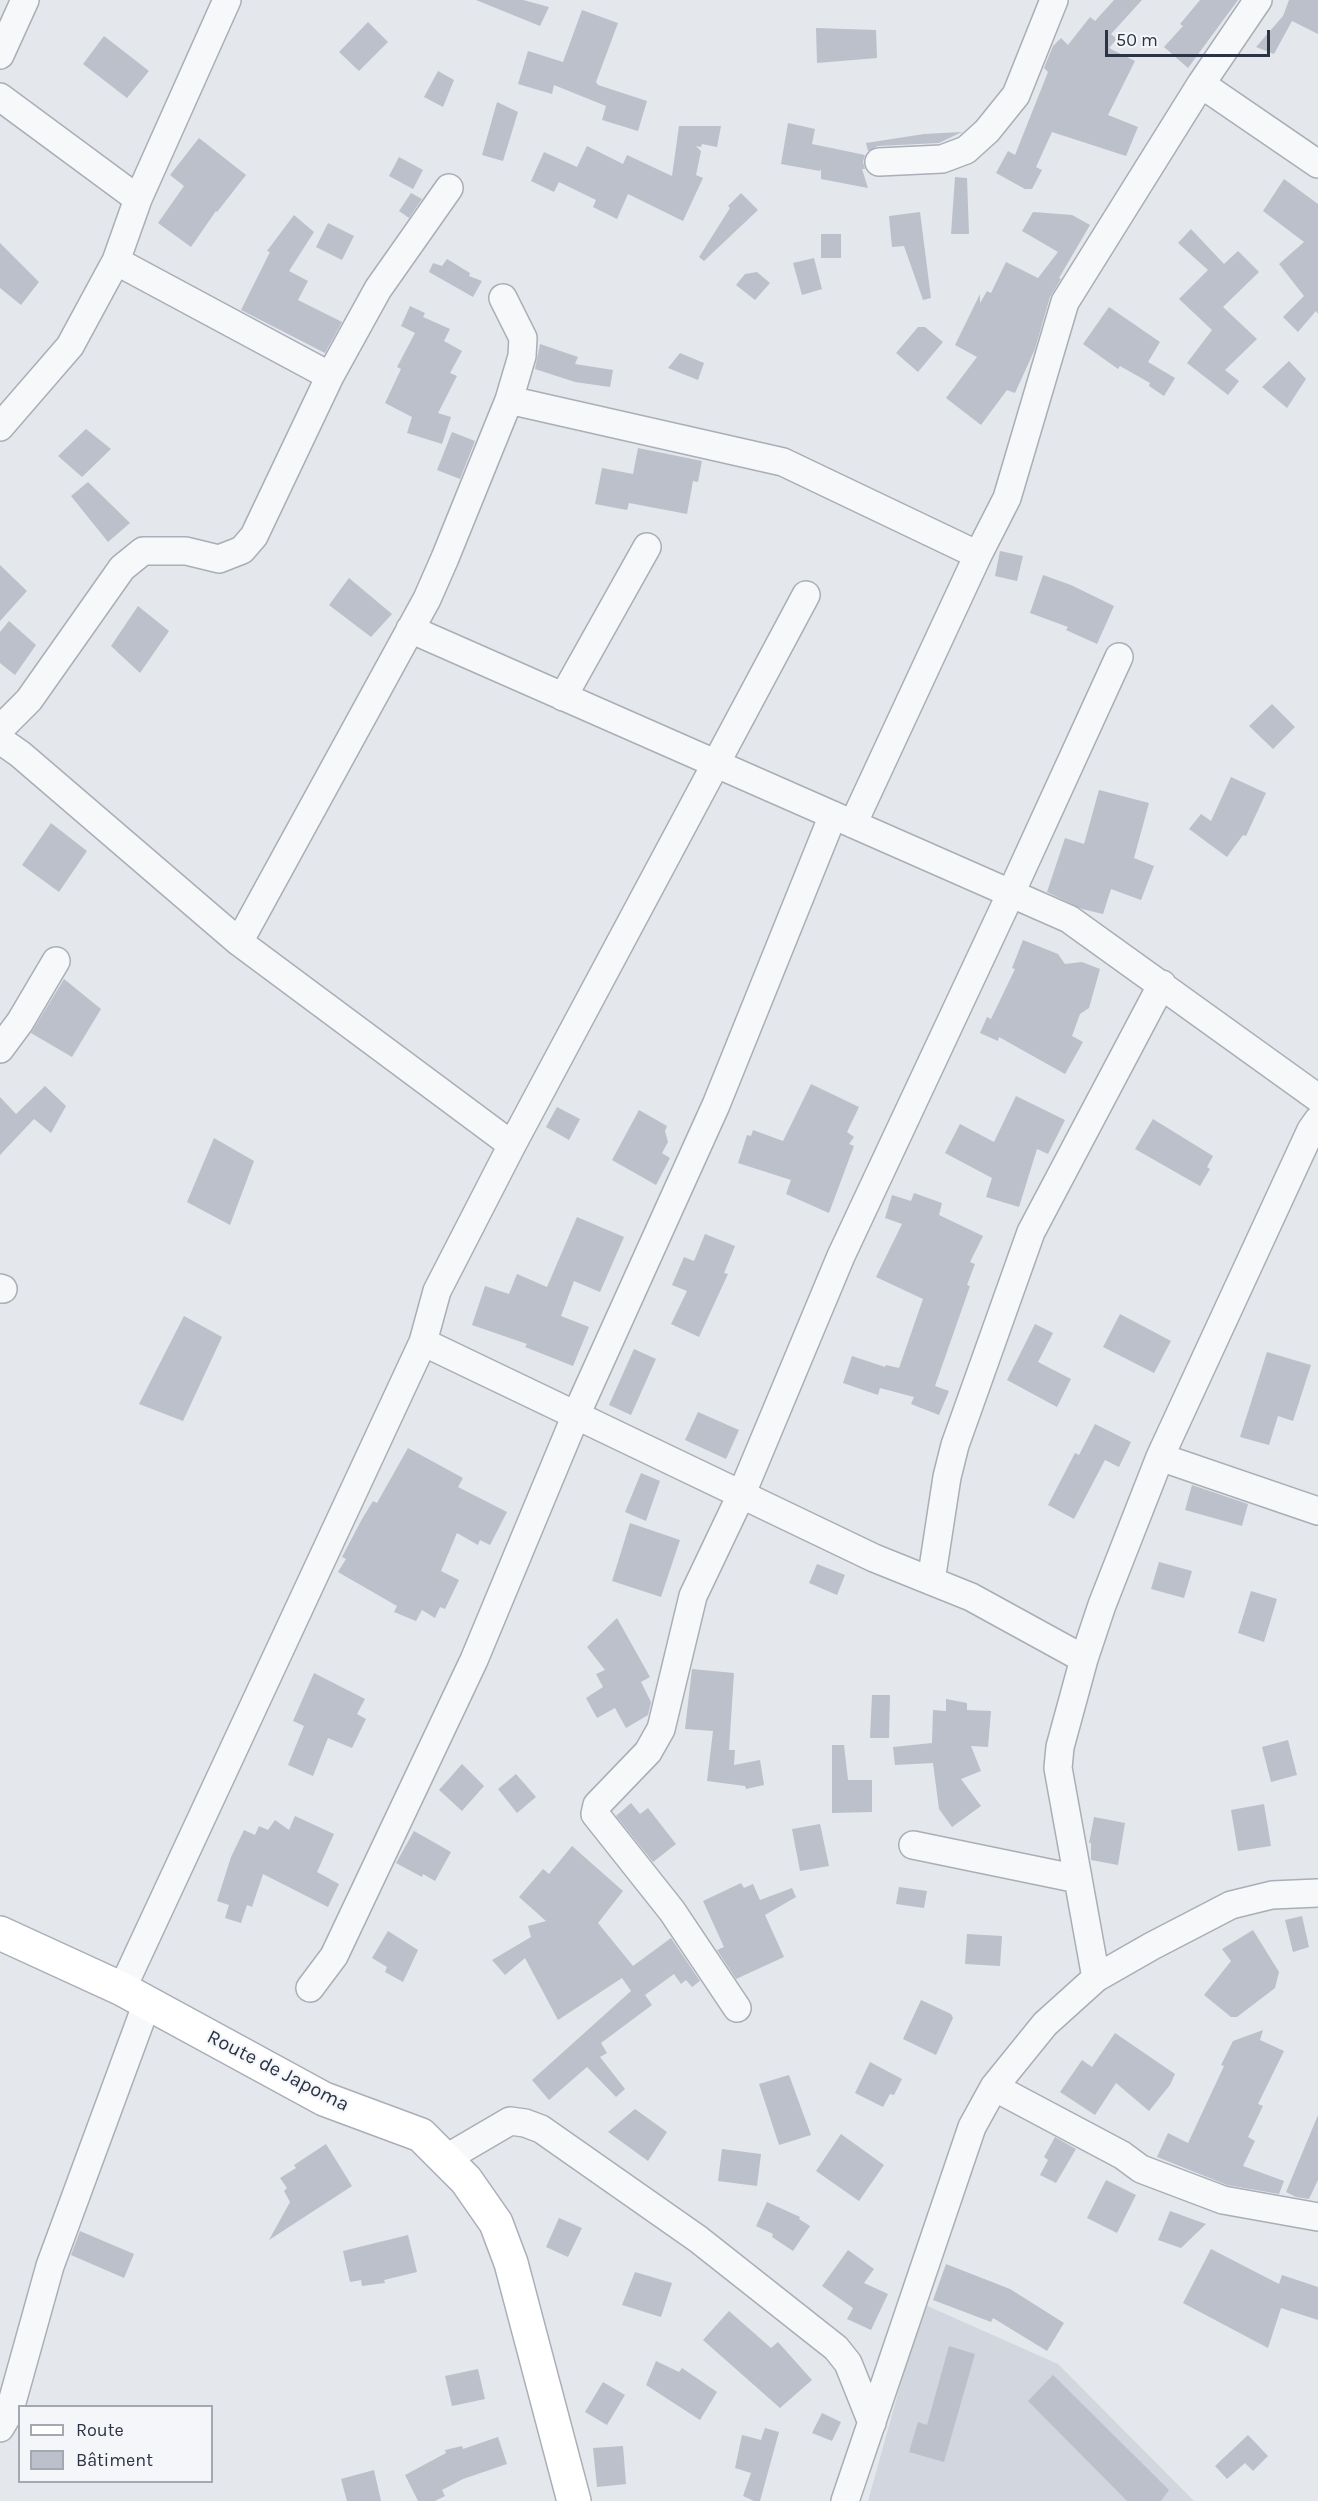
<!DOCTYPE html>
<meta charset="utf-8">
<style>
body{margin:0}
#map{position:relative;width:1318px;height:2501px;overflow:hidden;background:#e4e7ec;font-family:Karla,sans-serif}
canvas{display:block}
.legend{position:absolute;left:18px;top:2405px;width:195px;height:78px;box-sizing:border-box;background:#f4f6f9;border:2px solid #a4a8b1;margin:0;padding:8px 10px;list-style:none;font-size:18px;color:#2b3445}
.legend li{display:flex;align-items:center;gap:12px;height:30px}
.legend b{width:30px;border:2px solid #a4a8b1}
.scale{position:absolute;left:1105px;top:30px;width:165px;height:27px;box-sizing:border-box;border:3px solid #2b3445;border-top:0;padding-left:8px;font-size:18px;line-height:21px;white-space:nowrap;color:#2b3445;-webkit-text-stroke:4px #f4f6f9;paint-order:stroke}
</style>
<div id="map">
<canvas width="1318" height="2501"></canvas>
<ul class="legend">
<li><b style="height:8px;background:#fff"></b>Route</li>
<li><b style="height:16px;background:#bbc0ca"></b>Bâtiment</li>
</ul>
<div class="scale">50 m</div>
</div>
<script>
const c = document.querySelector('canvas').getContext('2d');
c.lineJoin = 'round';
function fill(path, color) { c.fillStyle = color; c.fill(path, 'evenodd'); }
const shape = rows => new Path2D(rows.map(r => 'M' + r).join(''));
function strokePath(path, color, width, dash) { c.strokeStyle = color; c.lineWidth = width; c.lineCap = dash ? 'butt' : 'round'; c.setLineDash(dash || []); c.stroke(path); }
function write(font, color, halo, rows, align = 'center') {
  c.font = font + ' Karla,sans-serif'; c.lineWidth = 4.5; c.setLineDash([]); c.textBaseline = 'middle'; c.strokeStyle = halo; c.fillStyle = color; for (const [text, x, y, turn = 0] of rows) {
    c.save(); c.translate(x, y); c.rotate((+turn || 0) * Math.PI / 180); c.textAlign = isNaN(turn) ? turn : align; if (halo) c.strokeText(text, 0, 0); c.fillText(text, 0, 0); c.restore();
  }
}
fill(shape([
 [923,2304,1058,2364,1194,2501,868,2501]
]), '#d2d6de');
fill(shape([
 [476,0,523,0,549,7,540,26],
 [1114,0,1142,0,1111,34,1117,39,1109,48,1135,61,1108,115,1138,127,1126,156,1052,132,1036,167,1042,170,1032,189,1025,189,996,173,1008,151,1015,155,1048,72,1044,68,1053,46,1061,38,1068,45,1090,17,1095,21],
 [1200,0,1238,0,1188,68,1164,47,1183,26,1180,24],
 [1289,0,1318,0,1318,34,1292,21,1274,54,1256,47,1283,16],
 [582,10,618,23,596,82,598,85,647,101,638,131,602,120,606,106,554,85,552,94,518,84,528,51,563,62],
 [368,22,388,42,359,71,339,52],
 [816,28,876,30,877,58,817,63],
 [104,36,149,71,127,98,83,64],
 [438,71,454,80,443,107,424,97],
 [497,102,518,112,503,161,482,155],
 [788,123,815,129,812,144,865,155,863,162,865,169,862,169,868,188,821,179,821,169,820,171,781,164],
 [679,126,721,126,717,147,702,144,701,147,696,146,701,151,696,175,703,178,683,221,628,194,617,219,593,207,596,200,559,182,554,192,531,181,544,152,577,167,587,146,623,164,627,155,672,176],
 [962,132,939,143,878,146,868,151,866,143,924,134],
 [199,138,246,175,217,212,216,211,191,247,158,223,184,186,170,175],
 [399,157,423,170,413,189,389,176],
 [955,177,967,178,969,234,951,234],
 [1284,179,1318,204,1318,314,1316,311,1298,332,1283,317,1304,296,1279,264,1304,242,1263,211],
 [411,193,422,199,409,218,399,211],
 [741,193,758,210,704,261,699,257,730,208,728,206],
 [920,212,931,298,923,300,904,246,892,247,889,216],
 [1033,212,1072,215,1090,225,1059,278,1061,279,1050,297,1035,349,1015,393,1007,390,981,425,946,398,977,357,955,345,980,294,980,303,987,291,991,293,1006,262,1038,278,1058,252,1022,231],
 [294,215,314,232,289,271,308,281,298,300,342,322,325,353,241,310,270,252,267,251],
 [328,223,354,236,342,260,316,247],
 [1191,229,1224,264,1238,251,1259,272,1223,307,1257,339,1225,370,1239,381,1228,395,1187,363,1212,330,1179,299,1208,270,1178,243],
 [821,234,841,234,841,258,821,258],
 [0,243,39,282,21,305,0,288],
 [814,258,822,289,802,295,793,263],
 [447,259,470,273,469,276,482,281,473,297,429,272,433,263,442,266],
 [757,272,770,283,755,300,736,285,745,274],
 [410,306,425,313,423,317,450,329,444,341,462,351,450,373,457,376,438,413,451,417,442,444,407,433,412,417,385,403,401,369,397,367,415,333,401,326],
 [1109,307,1160,342,1148,362,1175,378,1164,396,1149,386,1150,383,1120,366,1118,369,1083,344],
 [918,327,925,327,943,342,918,372,896,353],
 [540,344,578,357,575,364,613,370,610,387,575,382,535,369],
 [680,353,704,363,698,380,668,368],
 [1289,361,1306,379,1287,408,1262,387],
 [86,429,111,449,82,477,58,456],
 [452,432,475,441,460,479,437,470],
 [638,448,702,461,698,482,693,481,687,514,629,503,627,510,595,504,602,468,633,474],
 [88,482,130,523,108,542,71,496],
 [1000,551,1023,556,1017,581,995,576],
 [0,565,27,591,0,621],
 [1043,575,1071,585,1114,606,1097,644,1066,630,1068,627,1030,613],
 [349,578,392,614,371,637,329,605],
 [138,606,169,631,140,673,111,646],
 [9,621,36,645,15,675,0,663,0,632],
 [1272,704,1295,727,1273,749,1249,726],
 [1231,777,1266,793,1246,836,1243,835,1227,857,1189,829,1201,814,1211,821],
 [1099,790,1149,803,1134,858,1154,866,1141,900,1111,889,1103,914,1082,909,1047,892,1065,838,1084,844],
 [51,823,87,851,59,892,22,865],
 [1023,940,1058,954,1065,964,1082,962,1100,969,1089,1008,1080,1014,1072,1036,1083,1042,1065,1074,999,1037,998,1041,980,1033,987,1017,991,1019,1015,969,1012,968],
 [64,979,101,1009,72,1057,31,1033],
 [811,1084,859,1107,847,1132,854,1137,849,1144,854,1146,829,1213,786,1194,791,1180,738,1163,747,1135,751,1136,753,1130,783,1141],
 [45,1086,66,1106,51,1133,34,1119,0,1155,0,1097,16,1114],
 [1016,1096,1065,1120,1048,1154,1037,1149,1019,1207,986,1197,992,1178,945,1153,960,1124,994,1142],
 [557,1107,580,1119,569,1140,546,1127],
 [639,1110,667,1126,665,1131,668,1142,662,1153,670,1158,656,1185,612,1160],
 [1153,1119,1213,1156,1207,1167,1210,1169,1200,1186,1135,1149],
 [214,1138,254,1161,230,1225,187,1202],
 [914,1193,942,1203,939,1215,983,1236,970,1262,975,1264,967,1285,970,1286,935,1386,949,1391,939,1415,911,1404,914,1397,880,1388,878,1395,843,1383,852,1356,885,1367,886,1365,899,1368,923,1299,876,1277,902,1224,885,1218,892,1195,911,1201],
 [577,1217,624,1237,600,1292,574,1281,561,1316,589,1327,573,1366,525,1347,527,1344,472,1325,485,1286,509,1294,517,1274,547,1287],
 [705,1234,735,1246,724,1273,728,1274,699,1337,671,1324,687,1291,672,1285,684,1257,694,1261],
 [1120,1314,1171,1341,1154,1373,1103,1347],
 [184,1316,222,1337,183,1421,139,1404],
 [1035,1324,1053,1333,1038,1362,1071,1379,1057,1407,1007,1380],
 [634,1349,656,1359,631,1415,609,1405],
 [1267,1352,1311,1365,1293,1421,1278,1416,1269,1445,1240,1437],
 [698,1412,739,1430,726,1459,685,1440],
 [1095,1424,1131,1442,1119,1467,1105,1460,1074,1519,1048,1505,1075,1453,1079,1455],
 [408,1448,463,1478,458,1487,507,1512,490,1545,480,1540,478,1545,457,1533,441,1571,459,1580,445,1609,440,1607,435,1618,422,1610,416,1621,394,1612,397,1606,338,1572,346,1559,342,1557,362,1519,373,1501,377,1503],
 [641,1473,660,1481,646,1521,625,1512],
 [1192,1485,1248,1504,1242,1526,1185,1510],
 [630,1523,680,1540,661,1597,612,1581],
 [1159,1562,1192,1571,1184,1598,1151,1589],
 [817,1564,845,1575,837,1595,809,1583],
 [1251,1591,1277,1599,1264,1642,1238,1633],
 [617,1618,650,1677,641,1682,651,1702,648,1715,626,1728,615,1708,597,1718,586,1698,603,1687,596,1674,605,1670,587,1647],
 [692,1669,734,1673,729,1750,735,1750,734,1765,760,1760,764,1785,746,1789,745,1786,707,1781,713,1731,685,1729],
 [314,1673,365,1699,357,1714,366,1719,352,1748,328,1738,313,1776,288,1765,304,1726,293,1721],
 [872,1695,890,1695,889,1738,870,1738],
 [946,1699,967,1703,967,1710,991,1711,988,1747,971,1746,981,1771,961,1779,981,1806,952,1827,939,1809,933,1763,895,1765,893,1747,932,1743,933,1710,946,1711],
 [1288,1740,1297,1775,1271,1782,1262,1747],
 [832,1745,844,1745,848,1780,872,1780,872,1812,832,1813],
 [462,1764,484,1786,462,1811,439,1790],
 [516,1774,536,1797,517,1813,498,1789],
 [631,1803,640,1814,648,1808,676,1844,653,1862,616,1816],
 [1264,1804,1271,1846,1238,1851,1231,1810],
 [295,1816,334,1834,317,1872,339,1884,328,1907,263,1874,252,1907,247,1905,241,1923,225,1918,229,1905,217,1901,231,1857,244,1830,255,1835,259,1826,268,1830,275,1820,289,1830],
 [1094,1817,1125,1823,1118,1865,1091,1860,1091,1843,1089,1843],
 [820,1824,829,1866,800,1871,792,1829],
 [414,1831,451,1852,435,1881,423,1874,422,1877,396,1863],
 [572,1846,623,1891,598,1923,633,1966,671,1938,700,1981,692,1987,686,1980,681,1984,674,1974,645,1995,652,2005,601,2043,607,2053,600,2057,625,2089,616,2097,587,2067,549,2100,532,2080,631,1991,622,1978,558,2020,525,1958,505,1975,492,1960,531,1937,528,1926,546,1921,519,1897,543,1869,549,1874],
 [741,1883,744,1888,753,1884,760,1900,792,1888,796,1897,765,1915,784,1957,736,1979,717,1950,724,1947,703,1901],
 [899,1887,927,1891,924,1908,896,1904],
 [1302,1916,1309,1947,1293,1952,1285,1920],
 [1253,1930,1279,1972,1275,1988,1237,2017,1231,2017,1204,1995,1231,1961,1222,1949],
 [388,1931,418,1950,403,1982,385,1972,387,1967,372,1958],
 [967,1934,1002,1936,1000,1966,965,1964],
 [921,2000,951,2014,953,2018,936,2055,903,2039],
 [1263,2030,1260,2040,1284,2051,1258,2104,1263,2106,1248,2137,1255,2141,1243,2166,1284,2181,1279,2194,1227,2185,1157,2157,1168,2133,1188,2143,1224,2066,1221,2065,1233,2041],
 [1115,2033,1175,2074,1170,2085,1149,2111,1116,2083,1095,2115,1060,2092,1082,2060,1092,2067],
 [870,2062,902,2079,894,2095,890,2094,883,2107,855,2093],
 [789,2075,811,2135,779,2145,759,2084],
 [635,2109,667,2132,648,2161,608,2132],
 [1318,2115,1318,2180,1309,2199,1296,2197,1286,2192],
 [841,2134,884,2165,859,2201,816,2171],
 [1055,2137,1076,2149,1056,2183,1040,2175,1048,2160,1044,2157],
 [326,2144,352,2186,269,2240,290,2202,284,2191,287,2188,280,2178,296,2168,294,2165],
 [722,2149,761,2154,757,2186,718,2181],
 [1106,2180,1136,2195,1117,2233,1087,2218],
 [767,2202,800,2217,799,2219,810,2226,793,2251,772,2237,773,2234,756,2226],
 [1170,2211,1206,2224,1181,2248,1158,2240],
 [559,2218,582,2228,568,2257,546,2247],
 [80,2231,134,2254,124,2278,71,2255],
 [408,2235,417,2272,384,2280,385,2283,362,2286,361,2280,350,2282,343,2251],
 [1211,2249,1279,2284,1282,2275,1318,2287,1318,2320,1281,2308,1268,2348,1183,2303],
 [848,2250,874,2269,864,2283,888,2294,871,2330,847,2319,853,2308,822,2286],
 [946,2264,1010,2289,1064,2323,1047,2351,993,2318,991,2322,933,2300],
 [635,2272,672,2283,661,2317,622,2305],
 [729,2311,771,2348,778,2342,812,2380,780,2408,703,2340],
 [949,2346,975,2354,944,2462,909,2452,918,2422,927,2425],
 [656,2361,679,2372,682,2368,717,2392,700,2420,646,2385],
 [478,2369,485,2399,452,2406,445,2376],
 [1053,2375,1169,2490,1161,2501,1127,2501,1028,2401],
 [603,2382,625,2395,607,2425,585,2412],
 [822,2413,841,2422,832,2441,812,2433],
 [765,2428,779,2432,760,2501,754,2501,743,2496,751,2473,735,2468,742,2435,761,2440],
 [1248,2435,1268,2456,1253,2471,1245,2463,1227,2479,1215,2466],
 [498,2437,507,2464,463,2479,442,2490,445,2496,435,2501,418,2501,405,2475,446,2453,445,2450,462,2446,463,2449],
 [623,2446,626,2484,597,2487,593,2448],
 [374,2470,381,2501,347,2501,341,2479]
]), '#bbc0ca');
const street = shape([
 [0,55,25,0],
 [1201,84,1318,164],
 [0,97,138,199],
 [879,162,942,159,966,150,987,131,1016,95,1054,0],
 [116,261,330,376],
 [509,400,783,462,978,555],
 [0,427,70,346,116,261,138,199,227,0],
 [410,629,1069,919,1318,1098],
 [563,697,647,547],
 [0,729,29,700,122,568,143,551,186,551,219,559,242,550,254,536,330,376,378,289,449,188],
 [0,740,20,754,239,942,512,1145],
 [853,824,978,555,1007,498,1065,302,1201,84,1258,0],
 [239,942,427,599,445,558,509,400,522,356,523,338,503,298],
 [0,1049,20,1022,56,961],
 [0,1288,3,1289],
 [423,1342,874,1558,971,1597,1084,1659],
 [1160,1457,1318,1511],
 [931,1581,947,1477,955,1445,1031,1232,1162,984],
 [913,1845,1078,1879],
 [1096,1978,1058,1768,1060,1747,1084,1659,1102,1605,1160,1457,1311,1130,1318,1120],
 [310,1988,334,1956,474,1660,576,1415,716,1105,833,815],
 [122,1989,423,1342,437,1291,512,1145,806,595],
 [737,2008,672,1911,595,1814,597,1805,648,1752,661,1729,693,1596,742,1493,841,1256,1011,893,1119,657],
 [994,2087,1122,2155,1141,2169,1223,2200,1318,2217],
 [445,2159,510,2121,525,2123,541,2129,698,2239,836,2348,848,2363,872,2423],
 [0,2428,9,2413,50,2266,147,2003],
 [845,2501,972,2127,994,2087,1045,2024,1096,1978,1152,1946,1231,1905,1272,1895,1318,1893]
]);
const secondary = shape([
 [0,1933,122,1989,324,2099,421,2135,466,2180,496,2223,511,2263,574,2501]
]);
strokePath(street, '#a9aeb7', 30);
strokePath(secondary, '#a9aeb7', 36);
strokePath(street, '#f7f8fa', 27);
strokePath(secondary, '#fff', 33);
write('20px', '#2b3445', '#f4f6f9', [
 ["Route de Japoma",278,2071,27]
]);
</script>
